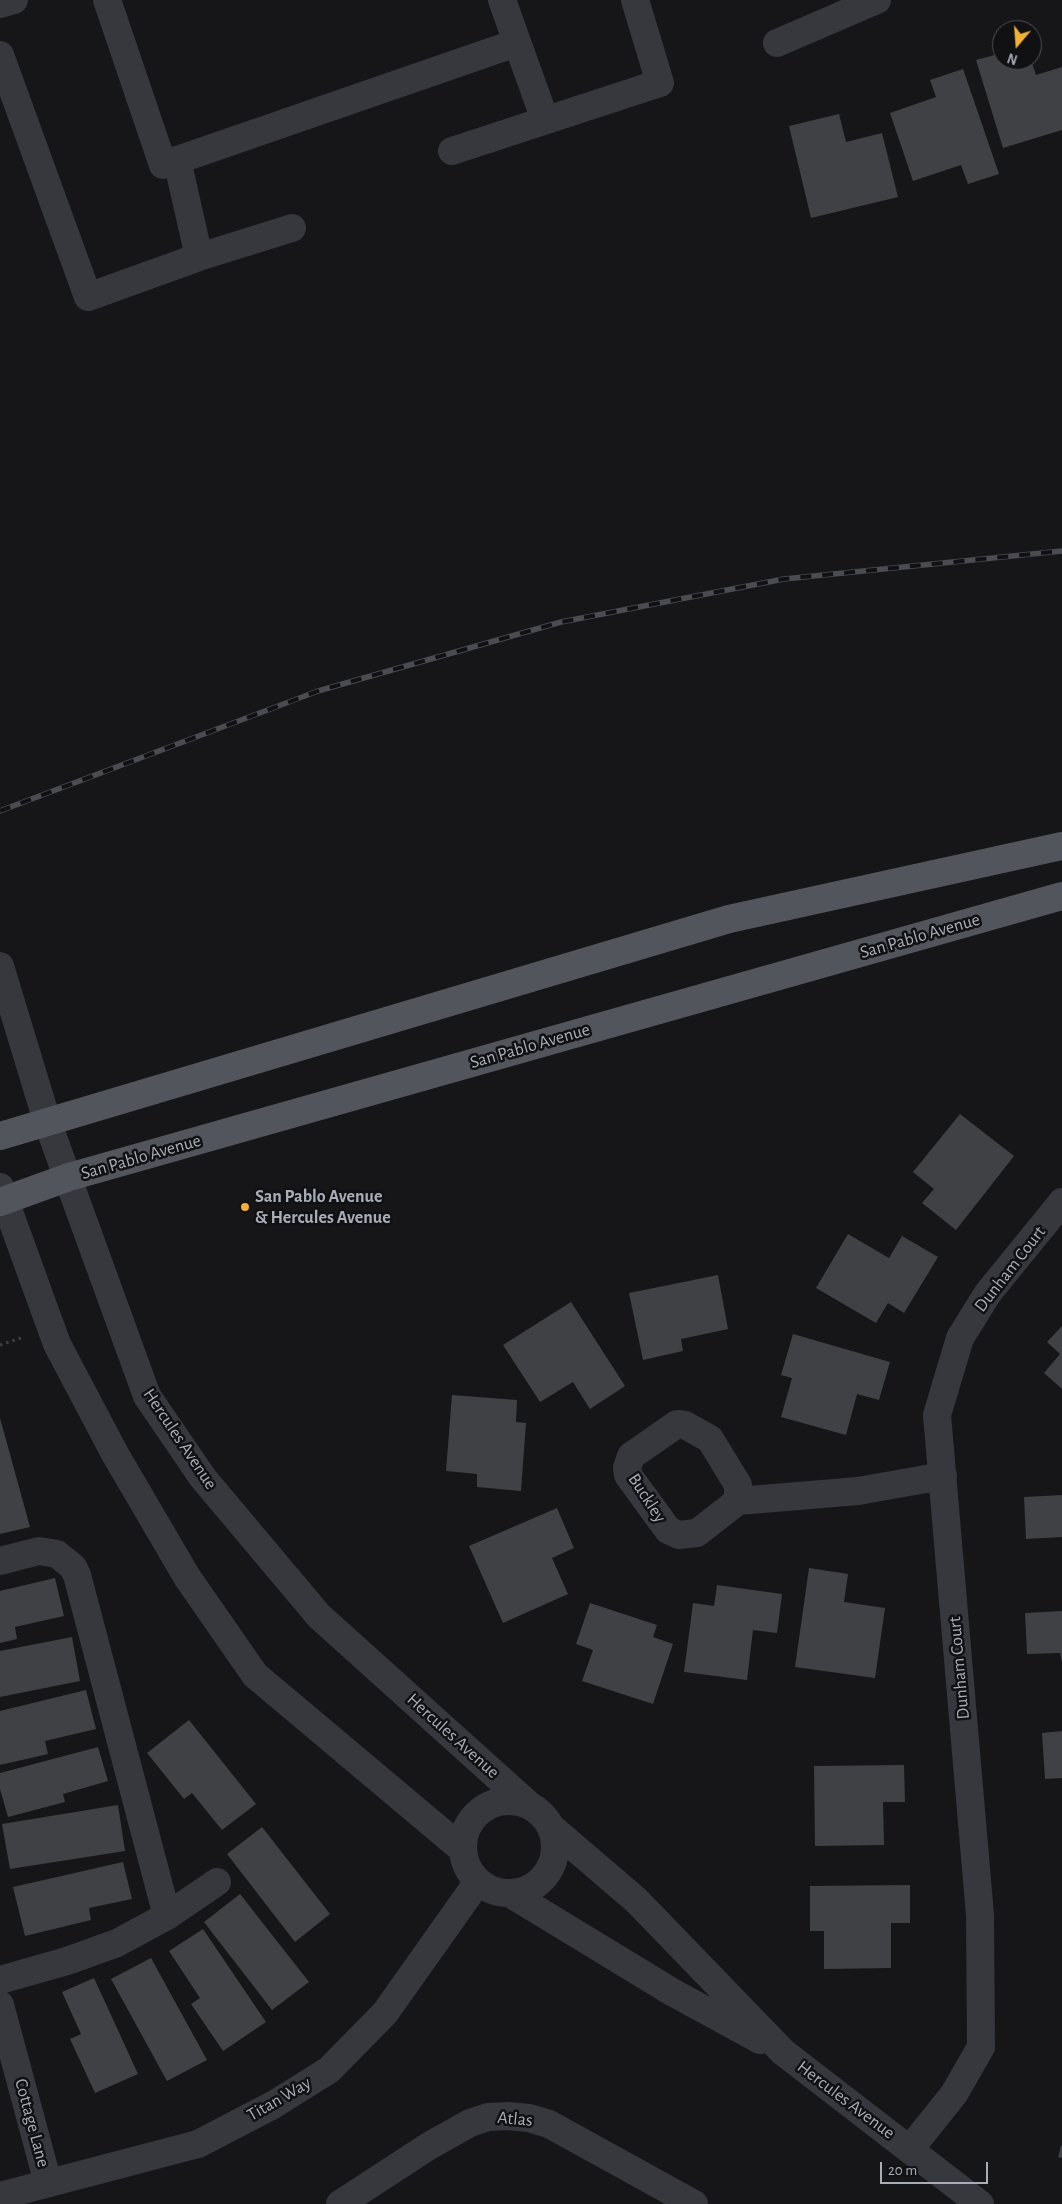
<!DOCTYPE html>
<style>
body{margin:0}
#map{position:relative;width:1062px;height:2204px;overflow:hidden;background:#161618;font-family:"Alegreya Sans",sans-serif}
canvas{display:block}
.north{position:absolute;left:992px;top:20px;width:50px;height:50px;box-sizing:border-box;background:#111113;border:1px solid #4d4f55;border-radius:50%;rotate:198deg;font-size:14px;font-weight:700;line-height:20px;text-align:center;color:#a8adb8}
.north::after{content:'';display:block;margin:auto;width:18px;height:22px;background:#f2b134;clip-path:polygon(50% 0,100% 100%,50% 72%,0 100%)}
.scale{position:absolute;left:880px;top:2162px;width:108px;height:22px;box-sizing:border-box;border:2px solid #a8adb8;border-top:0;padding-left:6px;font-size:15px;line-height:18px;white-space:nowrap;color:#a8adb8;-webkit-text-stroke:4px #111113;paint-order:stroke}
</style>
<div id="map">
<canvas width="1062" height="2204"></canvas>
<div class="north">N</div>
<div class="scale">20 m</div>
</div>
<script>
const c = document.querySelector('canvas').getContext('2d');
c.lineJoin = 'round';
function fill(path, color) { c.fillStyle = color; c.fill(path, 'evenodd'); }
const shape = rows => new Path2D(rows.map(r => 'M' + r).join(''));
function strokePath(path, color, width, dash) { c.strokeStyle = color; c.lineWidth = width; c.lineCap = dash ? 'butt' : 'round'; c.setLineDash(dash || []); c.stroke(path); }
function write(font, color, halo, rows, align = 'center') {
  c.font = font + ' "Alegreya Sans",sans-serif'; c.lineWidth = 5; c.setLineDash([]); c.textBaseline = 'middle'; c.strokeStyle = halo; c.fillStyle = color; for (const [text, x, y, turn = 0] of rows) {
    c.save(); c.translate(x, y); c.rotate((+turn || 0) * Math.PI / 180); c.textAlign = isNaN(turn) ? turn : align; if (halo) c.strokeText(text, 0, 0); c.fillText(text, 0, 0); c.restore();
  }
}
fill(shape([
 [1002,53,1002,60,1031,60,1036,75,1062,67,1062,130,1003,148,976,60],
 [963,69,999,174,968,184,961,165,913,181,890,113,936,97,930,80],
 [839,114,846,142,882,133,898,197,811,218,789,126],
 [960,1114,1014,1156,956,1230,922,1203,934,1189,913,1172],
 [848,1234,889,1258,902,1236,938,1257,904,1313,888,1303,876,1323,816,1288],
 [718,1275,728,1329,681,1339,683,1351,643,1360,629,1293],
 [571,1302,625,1386,590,1409,573,1382,540,1402,503,1345],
 [1062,1326,1062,1389,1044,1373,1060,1354,1047,1342],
 [793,1334,890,1362,879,1400,857,1394,846,1435,781,1417,792,1378,781,1375],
 [452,1395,517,1400,516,1422,526,1423,521,1491,477,1487,477,1474,446,1471],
 [0,1418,30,1527,0,1534],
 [1062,1495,1062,1537,1026,1539,1024,1497],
 [557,1508,574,1548,552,1558,568,1594,503,1623,469,1546],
 [809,1568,848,1574,844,1602,885,1608,875,1678,795,1667],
 [55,1578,64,1616,15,1627,17,1639,0,1643,0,1591],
 [717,1585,782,1594,777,1633,753,1630,747,1680,684,1672,693,1603,714,1606],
 [590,1603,657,1625,653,1637,673,1644,653,1704,582,1681,593,1650,576,1644],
 [1062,1611,1062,1662,1060,1653,1027,1654,1025,1613],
 [72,1637,80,1681,0,1697,0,1651],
 [86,1690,96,1729,45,1741,48,1754,0,1765,0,1711],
 [189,1720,256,1804,222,1830,192,1793,184,1799,147,1753],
 [1062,1731,1062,1778,1045,1779,1042,1733],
 [98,1747,108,1781,63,1794,65,1802,8,1817,0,1789,0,1773],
 [904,1765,905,1802,883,1802,884,1845,815,1846,814,1766],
 [118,1805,125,1851,10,1869,2,1824],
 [262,1827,330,1914,295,1942,227,1854],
 [123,1862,132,1899,89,1908,91,1920,25,1936,13,1887],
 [910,1885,910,1923,891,1923,891,1968,824,1969,824,1931,810,1931,810,1886],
 [240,1894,309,1982,272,2010,204,1922],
 [203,1929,266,2022,223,2051,191,2004,200,1998,169,1951],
 [151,1958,207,2060,167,2081,111,1979],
 [94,1978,138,2074,95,2093,70,2039,81,2034,62,1992],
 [1061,2146,1062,2146,1062,2158,1058,2157]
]), '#404145');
strokePath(shape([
 [0,1345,21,1338]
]), '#3d3f44', 3, [2.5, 4]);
strokePath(shape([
 [107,0,163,165,516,43],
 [502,0,545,120],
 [0,4,14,0],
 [777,43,877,0],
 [0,55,88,297,199,257,177,160],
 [452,151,660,83,635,0],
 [199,257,292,228],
 [0,966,47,1121,147,1396,203,1478,319,1616,530,1806],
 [0,1187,57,1344,115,1454,187,1577,255,1675,462,1849],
 [738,1501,738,1485,710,1439,685,1425,677,1424,631,1456,627,1468,628,1475,668,1530,679,1535,697,1533,738,1501,858,1491,943,1476],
 [0,1561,39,1551,57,1554,73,1567,77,1575,167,1916],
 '463 1847a46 46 0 1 1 92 0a46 46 0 1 1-92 0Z',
 [553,1829,636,1900,783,2052,980,2204],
 [511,1894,672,1992,760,2040],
 [0,1980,67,1961,117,1943,167,1916,217,1882],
 [0,2005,48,2183],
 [910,2149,954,2094,981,2047,980,1915,937,1415,960,1338,988,1293,1062,1202],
 [0,2196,198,2144,273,2105,329,2070,385,2013,477,1883],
 [340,2204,429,2146,470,2123,488,2117,508,2116,529,2118,549,2124,694,2204]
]), '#37383d', 28);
strokePath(shape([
 [0,1136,729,919,1062,846],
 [0,1202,69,1177,1062,896]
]), '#53555c', 28);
const rail = shape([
 [0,811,318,691,561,622,784,579,1062,551]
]);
strokePath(rail, '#4a4c52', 5.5);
strokePath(rail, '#111113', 4, [11]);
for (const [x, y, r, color] of [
 [245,1207,5,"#f2b134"]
]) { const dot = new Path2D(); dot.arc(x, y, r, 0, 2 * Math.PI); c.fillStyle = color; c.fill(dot); strokePath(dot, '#111113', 2); }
write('18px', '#a8adb8', '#111113', [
 ["San Pablo Avenue",920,936,-16],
 ["San Pablo Avenue",530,1046,-16],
 ["San Pablo Avenue",141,1157,-16],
 ["Dunham Court",1010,1269,-52],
 ["Hercules Avenue",180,1439,56],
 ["Buckley",647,1498,57],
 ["Dunham Court",959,1668,-95],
 ["Hercules Avenue",453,1736,42],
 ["Titan Way",279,2099,-30],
 ["Hercules Avenue",846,2100,37],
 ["Atlas",515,2119,5],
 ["Cottage Lane",32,2123,75]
]);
write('bold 18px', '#a8adb8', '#111113', [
 ["San Pablo Avenue",255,1197],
 ["& Hercules Avenue",255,1218]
], 'left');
</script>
